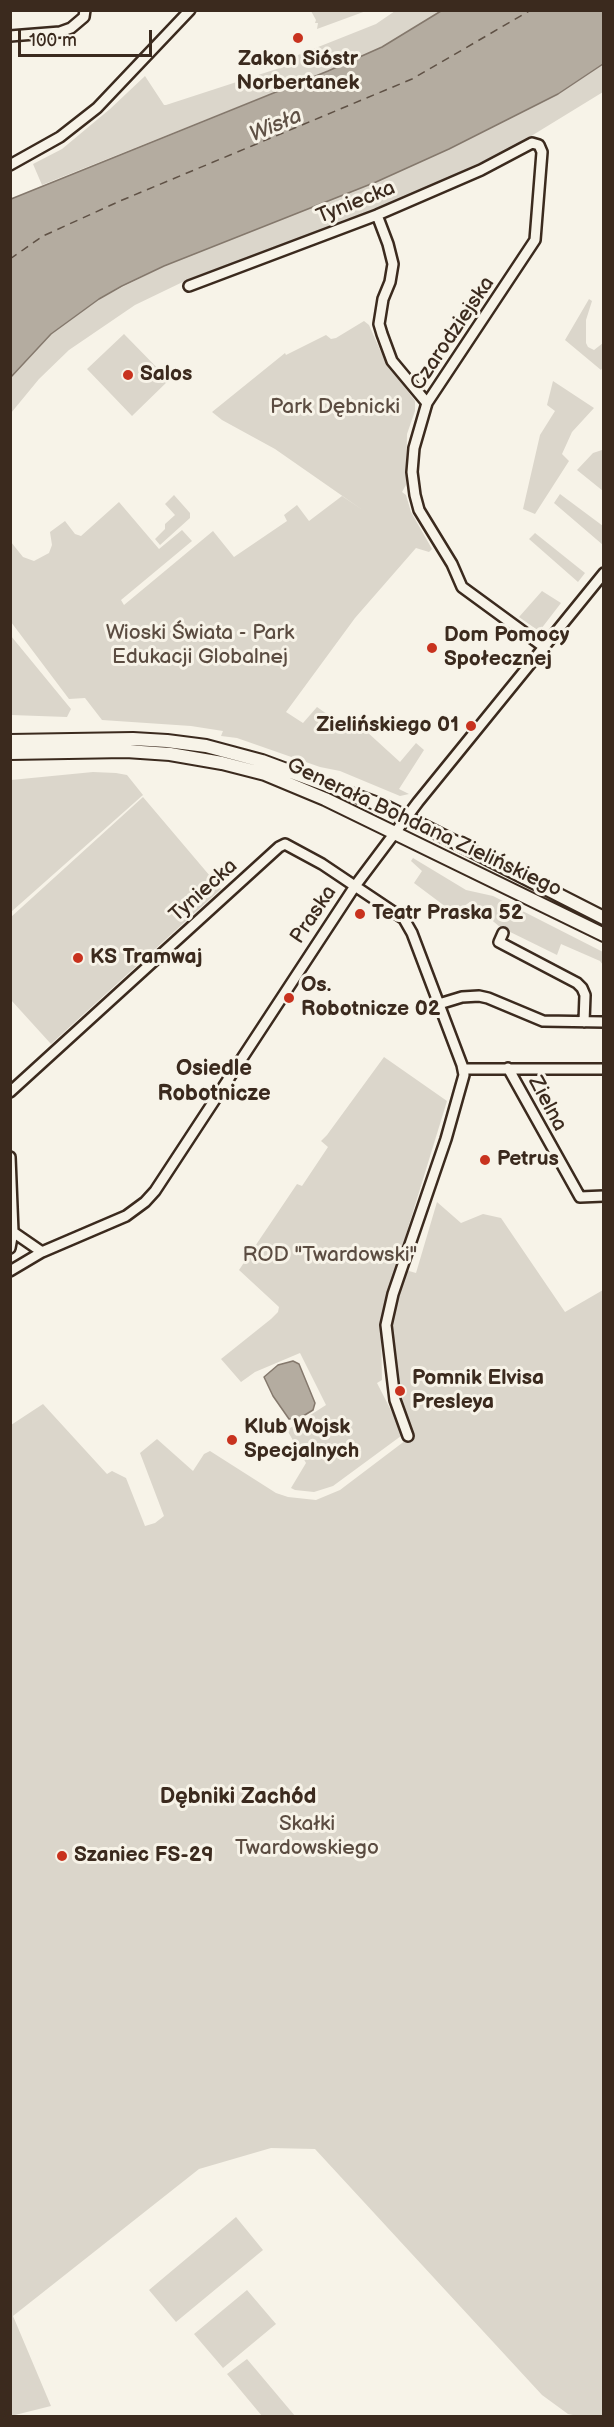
<!DOCTYPE html>
<meta charset="utf-8">
<style>
body{margin:0}
#map{position:relative;width:614px;height:2427px;overflow:hidden;background:#f7f3e8;font-family:"Balsamiq Sans",sans-serif}
canvas{display:block}
.frame{position:absolute;inset:0;border:12px solid #3b2a1e;pointer-events:none}
.scale{position:absolute;left:18px;top:30px;width:134px;height:27px;box-sizing:border-box;border:3px solid #3b2a1e;border-top:0;padding-left:8px;font-size:18px;line-height:21px;white-space:nowrap;color:#3b2a1e;-webkit-text-stroke:4px #f7f3e8;paint-order:stroke}
</style>
<div id="map">
<canvas width="614" height="2427"></canvas>
<div class="frame"></div>
<div class="scale">100 m</div>
</div>
<script>
const c = document.querySelector('canvas').getContext('2d');
c.lineJoin = 'round';
function fill(path, color) { c.fillStyle = color; c.fill(path, 'evenodd'); }
const shape = rows => new Path2D(rows.map(r => 'M' + r).join(''));
function strokePath(path, color, width, dash) { c.strokeStyle = color; c.lineWidth = width; c.lineCap = dash ? 'butt' : 'round'; c.setLineDash(dash || []); c.stroke(path); }
function write(font, color, halo, rows, align = 'center') {
  c.font = font + ' "Balsamiq Sans",sans-serif'; c.lineWidth = 6; c.setLineDash([]); c.textBaseline = 'middle'; c.strokeStyle = halo; c.fillStyle = color; for (const [text, x, y, turn = 0] of rows) {
    c.save(); c.translate(x, y); c.rotate((+turn || 0) * Math.PI / 180); c.textAlign = isNaN(turn) ? turn : align; if (halo) c.strokeText(text, 0, 0); c.fillText(text, 0, 0); c.restore();
  }
}
fill(shape([
 [311,11,311,10,366,11,317,29,318,23,315,23,316,20],
 [395,11,441,11,382,47,328,71,42,185,33,164,62,149,110,109,145,76,164,105,166,105,295,63,293,57,376,24],
 [603,64,603,92,510,149,374,211,191,278,135,305,69,350,39,379,11,413,11,377,51,334,99,299,164,266,376,182,449,149,558,94],
 [589,299,592,301,586,320,586,343,588,347,594,350,603,343,603,367,601,370,565,340],
 [364,321,369,325,384,359,415,401,415,411,407,434,406,485,402,492,406,495,411,512,432,549,429,552,416,548,355,618,286,712,303,723,317,707,341,724,366,731,400,762,416,743,424,750,399,789,409,794,400,796,340,771,320,767,237,738,221,736,223,731,191,726,102,720,85,698,69,699,11,622,11,542,23,557,34,561,49,553,52,545,50,532,65,521,75,534,81,536,119,502,159,549,182,530,192,541,121,600,124,605,213,531,234,557,287,521,284,515,297,505,309,521,342,496,364,511,275,449,222,420,212,412,285,353,286,355,326,335,331,339,336,338],
 [124,334,169,380,132,416,87,369],
 [553,381,594,408,572,432,562,454,569,461,535,514,523,509,540,435,555,411,547,405],
 [603,448,603,491,577,470,593,453,602,450],
 [560,494,603,526,603,545,554,503],
 [174,495,190,513,190,518,160,545,155,539,165,529,165,524,175,515,165,504],
 [535,533,585,573,578,582,529,539],
 [542,591,561,603,541,629,536,629,519,617],
 [11,636,71,709,67,717,11,715],
 [93,772,116,773,127,775,143,795,11,912,11,780],
 [143,797,221,889,51,1044,11,1000,11,917],
 [413,858,466,890,493,896,603,952,603,965,600,961,561,944,557,955,500,927,470,902,454,913,414,883,422,871,411,861],
 [384,1057,447,1101,397,1264,381,1331,382,1380,377,1383,402,1432,401,1436,333,1486,314,1492,295,1490,291,1488,306,1463,287,1430,326,1405,300,1353,255,1372,241,1382,221,1359,271,1319,278,1312,279,1307,239,1270,297,1184,302,1186,328,1147,321,1141,327,1135],
 [437,1202,461,1223,483,1214,501,1218,565,1312,603,1290,603,2416,578,2416,568,2414,542,2395,315,2149,271,2148,199,2169,13,2316,51,2406,11,2416,11,1425,43,1404,107,1474,112,1471,126,1478,145,1526,155,1523,164,1516,140,1453,157,1439,193,1471,204,1454,210,1451,276,1493,288,1497,316,1500,340,1490,410,1437,400,1409,389,1331,393,1304,403,1272,409,1271,416,1273],
 [236,2217,263,2250,176,2322,149,2290],
 [247,2290,276,2324,223,2368,194,2334],
 [247,2359,295,2416,262,2416,227,2374]
]), '#dbd6cb');
const water = shape([
 [441,11,603,11,603,64,558,94,449,149,376,182,164,266,122,286,99,299,51,334,11,377,11,199,328,71,382,47,441,11],
 [293,1361,299,1364,315,1403,313,1410,300,1418,289,1419,273,1396,264,1377,278,1365,293,1361]
]);
fill(water, '#b4aca0');
strokePath(water, '#84786c', 1.5);
strokePath(shape([
 [10,259,43,236,120,201,412,79,531,10]
]), '#5f5145', 1.5, [8, 6]);
const minor = shape([
 [10,36,60,32,71,28,84,17,85,10],
 [10,165,60,137,97,108,190,10],
 [377,215,388,244,393,264,390,282,383,299,379,324,382,334,392,361,427,403],
 [189,286,377,215,481,170,532,143,539,145,542,152,535,240,427,403,414,448,412,472,415,495,419,510,452,564,462,587,544,647],
 [503,933,499,942,577,983,582,988,585,995,584,1022],
 [439,1004,462,997,479,996,488,998,543,1021,604,1022],
 [508,1068,580,1197,604,1196],
 [463,1069,604,1069],
 [10,1092,279,847,285,844,322,864,404,919,412,933,462,1065,464,1075,446,1139,393,1294,386,1325,395,1400,408,1436],
 [10,1157,13,1232,10,1248],
 [13,1232,42,1252],
 [10,1271,42,1252,126,1216,145,1202,155,1191,355,886,418,802,604,573]
]);
const major = shape([
 [10,741,133,739,167,741,206,746,262,761,386,807,604,918],
 [10,753,126,751,170,754,222,763,265,774,325,799,604,935]
]);
strokePath(minor, '#3b2a1e', 14);
strokePath(major, '#3b2a1e', 16);
strokePath(minor, '#f7f3e8', 9);
strokePath(major, '#f7f3e8', 12);
for (const [x, y, r, color] of [
 [298,38,6,"#c8321e"],
 [128,375,6,"#c8321e"],
 [432,648,6,"#c8321e"],
 [471,726,6,"#c8321e"],
 [360,914,6,"#c8321e"],
 [78,958,6,"#c8321e"],
 [289,998,6,"#c8321e"],
 [485,1160,6,"#c8321e"],
 [400,1391,6,"#c8321e"],
 [232,1440,6,"#c8321e"],
 [62,1856,6,"#c8321e"]
]) { const dot = new Path2D(); dot.arc(x, y, r, 0, 2 * Math.PI); c.fillStyle = color; c.fill(dot); strokePath(dot, '#f7f3e8', 2); }
write('bold 21px', '#3b2a1e', '#f7f3e8', [
 ["Zakon Sióstr",298,60,"center"],
 ["Norbertanek",298,84,"center"],
 ["Salos",140,375],
 ["Dom Pomocy",444,636],
 ["Społecznej",444,660],
 ["Zielińskiego 01",459,726,"right"],
 ["Teatr Praska 52",372,914],
 ["KS Tramwaj",90,958],
 ["Os.",301,986],
 ["Robotnicze 02",301,1010],
 ["Petrus",497,1160],
 ["Pomnik Elvisa",412,1379],
 ["Presleya",412,1403],
 ["Klub Wojsk",244,1428],
 ["Specjalnych",244,1452],
 ["Szaniec FS-29",74,1856]
], 'left');
write('21px', '#3b2a1e', '#f7f3e8', [
 ["Tyniecka",356,203,-22],
 ["Czarodziejska",453,334,-56],
 ["Generała Bohdana Zielińskiego",424,828,25],
 ["Tyniecka",204,891,-42],
 ["Praska",314,915,-56],
 ["Zielna",547,1104,62]
]);
write('21px', '#5b4c41', '#f7f3e8', [
 ["Park Dębnicki",335,408],
 ["Wioski Świata - Park",200,634],
 ["Edukacji Globalnej",200,658],
 ["ROD \"Twardowski\"",330,1256],
 ["Skałki",307,1825],
 ["Twardowskiego",307,1849]
]);
write('italic 22px', '#5f5145', '#f7f3e8', [
 ["Wisła",276,126,-23]
]);
write('bold 22px', '#3b2a1e', '#f7f3e8', [
 ["Osiedle",214,1069],
 ["Robotnicze",214,1094],
 ["Dębniki Zachód",238,1797]
]);
</script>
